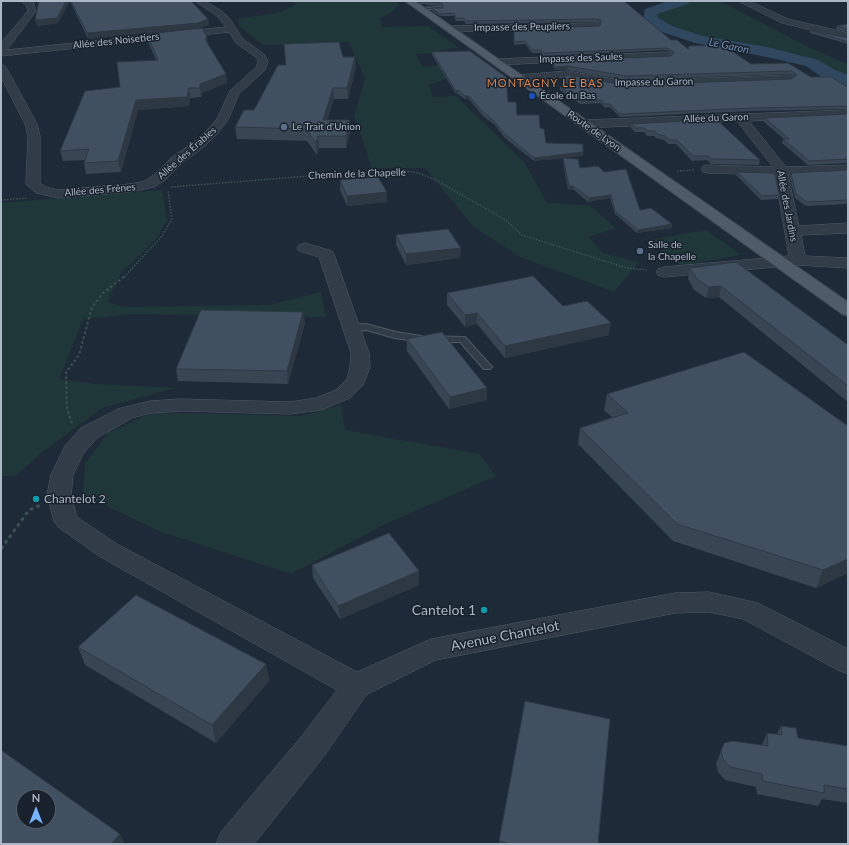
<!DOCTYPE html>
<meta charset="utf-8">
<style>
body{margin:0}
#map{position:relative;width:849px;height:845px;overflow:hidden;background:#1e2a38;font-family:Lato,sans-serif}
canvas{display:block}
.frame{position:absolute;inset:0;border:2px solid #acb7c5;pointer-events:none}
.north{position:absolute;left:16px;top:789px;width:40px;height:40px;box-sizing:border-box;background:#18212c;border:1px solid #535d69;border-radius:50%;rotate:0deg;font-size:11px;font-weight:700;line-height:16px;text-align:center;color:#acb7c5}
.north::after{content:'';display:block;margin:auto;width:14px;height:18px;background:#78b3fe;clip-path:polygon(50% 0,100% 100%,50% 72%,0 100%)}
</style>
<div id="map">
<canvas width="849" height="845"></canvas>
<div class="frame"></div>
<div class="north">N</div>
</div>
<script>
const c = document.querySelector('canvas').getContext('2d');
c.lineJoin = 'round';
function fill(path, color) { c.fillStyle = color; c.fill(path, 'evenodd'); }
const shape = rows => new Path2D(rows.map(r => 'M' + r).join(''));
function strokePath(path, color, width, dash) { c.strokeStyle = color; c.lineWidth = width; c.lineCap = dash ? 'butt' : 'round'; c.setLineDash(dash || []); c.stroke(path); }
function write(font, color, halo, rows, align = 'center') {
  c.font = font + ' Lato,sans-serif'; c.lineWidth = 3; c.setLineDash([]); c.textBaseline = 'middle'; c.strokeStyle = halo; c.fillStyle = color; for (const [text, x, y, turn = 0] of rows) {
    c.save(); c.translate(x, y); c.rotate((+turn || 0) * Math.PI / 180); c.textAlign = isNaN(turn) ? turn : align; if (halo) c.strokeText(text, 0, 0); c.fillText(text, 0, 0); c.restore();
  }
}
fill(shape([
 [294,1,395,1,399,4,394,11,380,18,381,27,428,26,459,48,440,50,441,53,416,54,422,67,444,65,451,77,429,85,433,97,456,96,524,162,547,203,589,205,616,228,588,237,603,253,639,262,614,292,520,257,474,227,425,168,372,168,354,115,365,79,349,42,263,45,240,27,237,19,281,12,296,4],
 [676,1,720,1,810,48,848,64,848,83,794,62,748,50,699,41,676,34,646,18,648,11,658,5],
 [162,190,167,220,157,238,121,273,107,302,124,307,269,305,321,292,326,317,133,314,83,319,59,379,96,384,175,388,102,408,41,453,16,476,1,476,1,203],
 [706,230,741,255,681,266,649,240],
 [341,405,345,430,479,454,496,476,383,525,291,574,159,531,83,495,85,463,108,433,153,412,300,416]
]), '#203739');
fill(shape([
 [668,1,690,1,688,4,657,14,657,17,672,26,703,36,767,47,818,60,835,70,848,75,848,86,823,78,806,66,767,57,695,43,662,32,645,22,643,19,645,9,668,1]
]), '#304760');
const service = shape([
 [441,7,442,9,419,9,421,8,441,7],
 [366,324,396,332,421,336,465,337,492,367,490,369,484,369,460,342,421,342,395,338,366,330,351,331,347,328,351,325,366,324]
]);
const minor = shape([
 [21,1,33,2,36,11,7,50,226,27,217,16,195,1,205,1,223,12,230,19,243,39,265,55,268,62,265,70,239,94,228,120,217,134,205,146,181,164,165,180,154,187,130,192,58,198,41,194,36,193,26,184,28,136,25,124,1,77,1,64,6,67,37,124,40,136,40,183,46,187,58,190,130,184,145,181,155,174,171,158,197,140,209,128,217,119,230,91,256,67,258,62,257,58,236,43,229,32,1,56,1,43,28,11,26,5,21,1],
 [408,1,438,1,434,3,411,4,408,4,408,1],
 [738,1,749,1,788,19,848,33,848,39,782,23,738,1],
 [596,23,599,24,599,28,448,32,444,29,448,26,596,23],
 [667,52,670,53,672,55,670,57,496,65,491,62,496,59,667,52],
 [567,71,625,81,790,75,795,78,790,81,625,87,567,77,519,81,514,78,519,75,567,71],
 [848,110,848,116,749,121,786,167,848,165,848,173,788,175,799,226,848,223,848,233,801,235,805,256,848,258,848,268,798,265,664,277,658,275,656,272,658,269,664,267,789,256,775,175,708,173,703,172,701,169,703,166,708,165,773,167,737,121,585,128,579,124,585,120,848,110],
 [305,243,332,251,334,254,369,353,370,367,363,385,350,398,321,410,290,414,180,411,150,413,132,418,97,438,83,454,73,475,71,495,77,517,117,544,357,672,431,639,675,593,709,592,758,603,848,649,848,674,838,670,743,619,709,612,675,613,436,660,366,695,324,756,254,844,216,844,221,832,302,736,337,690,99,556,58,527,54,521,47,495,51,475,65,446,81,428,118,409,150,401,180,399,290,402,316,398,336,390,347,379,350,367,351,353,319,257,299,251,297,248,299,245,305,243]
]);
const primary = shape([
 [405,1,415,1,848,302,848,316,842,314,405,1]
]);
strokePath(service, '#4f5a66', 2);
strokePath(minor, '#4f5a66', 1);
strokePath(primary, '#3b4552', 2);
strokePath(shape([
 [677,171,694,170],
 [171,187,309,176,401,171,415,172,434,179,504,219,522,235,627,268,648,270],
 [1,200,28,198],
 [124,277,162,236,172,219,168,190]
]), '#3b5353', 1.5, [1.5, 1.5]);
strokePath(shape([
 [72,423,67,409,66,372,79,355,92,307,103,293,125,276]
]), '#3b5353', 2, [2.5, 2.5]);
strokePath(shape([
 [1,549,29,510,41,505]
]), '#3b5353', 3, [3.5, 3.5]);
fill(service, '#323c48');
fill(minor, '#323c48');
fill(primary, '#505b69');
fill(shape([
 [39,1,191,1,208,19,209,25,88,39,70,1,58,23,37,26],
 [624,1,671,40,688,49,751,64,788,63,811,77,848,86,848,109,751,111,620,117,610,107,605,108,601,103,580,104,560,90,560,87,569,86,563,79,564,76,625,85,791,79,795,77,791,74,625,80,567,70,556,70,551,64,551,61,671,56,672,54,667,50,543,56,541,53,532,53,525,44,514,45,514,29,600,26,600,23,596,22,466,24,464,21,456,21,454,16,440,16,431,10,431,8,442,8,442,7,441,6,426,5,426,2,435,2],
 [848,24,848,32,836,29,837,26],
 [810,30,848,38,848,44,810,33],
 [147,34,207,37,208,45,226,74,227,83,202,93,201,97,190,98,189,106,138,110,121,172,86,174,84,163,85,160,63,161,60,151,120,87,156,60,148,42],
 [284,44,343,57,355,57,356,67,348,99,334,99,327,120,350,132,346,148,319,148,317,155,307,141,237,139,235,127,254,110,286,65],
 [432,52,508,102,517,115,540,128,546,143,583,152,583,156,534,161,505,138,494,124,483,116,469,99,465,99,458,94,456,94,432,55],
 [848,114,848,163,808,165,782,143,783,139,784,139,764,122,765,118],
 [632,124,760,160,759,165,711,164,707,160,692,161,676,144,668,144,664,140,656,138,654,136,647,136,644,132,635,132,631,128],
 [563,158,580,168,640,210,672,224,672,228,637,233,615,214,610,198,588,202,573,189,568,190,563,162],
 [848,170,848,204,806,206,795,198,790,178,791,173],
 [737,172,779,195,778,199,761,200,736,175],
 [340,180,387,202,347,206,340,190],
 [396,235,460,258,406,265,396,245],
 [690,268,848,345,848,402,719,297,706,298,694,290,688,279],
 [447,293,563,306,609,335,505,358,477,324,465,327,447,305],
 [303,312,305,323,288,384,178,381,176,369],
 [407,339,487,400,449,409,407,351],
 [607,394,848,573,816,588,673,541,578,444,580,428,612,417,604,410],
 [312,565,419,571,419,585,340,619,313,578],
 [78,647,266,664,269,681,216,743,85,665],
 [781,726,798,738,848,746,848,803,822,799,818,806,757,794,756,787,725,780,718,772,716,764,721,751,762,745,767,733,777,734],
 [499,841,598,844,499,844]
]), '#384553');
fill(shape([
 [1,1,2,1,3,5,1,12],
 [66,1,70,1,58,23,37,26,35,20],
 [208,19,209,25,199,28,88,39,87,33],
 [207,37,209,46,205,39],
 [355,57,356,67,348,99,347,88],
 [568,66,567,70,556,70,556,67],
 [226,74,227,83,202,93,201,97,200,88,200,84],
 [189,88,190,98,189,106,138,110,121,172,118,161,136,100],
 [333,88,334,99,324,132,323,120],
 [458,90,458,94,456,94,456,91],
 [465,96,469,96,469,99,465,99],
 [350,120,350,132,346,148,346,136],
 [318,136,319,148,317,155,316,143],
 [583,152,583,156,534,161,534,158],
 [569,186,573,186,573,189,568,190],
 [387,192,387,202,347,206,347,196],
 [611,195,610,198,588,202,589,198],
 [672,224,672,228,637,233,638,230],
 [461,248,460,258,406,265,406,254],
 [721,286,719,297,706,298,709,287],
 [303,312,305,323,288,384,287,371],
 [477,313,477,324,465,327,465,315],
 [611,323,609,335,505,358,505,346],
 [487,388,487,400,449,409,450,397],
 [848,559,848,573,816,588,823,570],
 [419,571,419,585,340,619,338,606],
 [266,664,269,681,216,743,212,725],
 [120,834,125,844,111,844]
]), '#2e3843');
const building = shape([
 [39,1,66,1,57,18,35,20,39,1],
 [71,1,191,1,208,19,198,23,87,33,71,1],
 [436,1,624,1,671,40,677,40,688,49,689,46,723,45,751,64,788,63,811,77,831,77,846,86,848,86,848,106,752,108,620,114,610,104,605,104,601,100,581,101,560,87,572,85,564,76,567,75,625,85,791,79,797,75,792,71,626,76,568,66,556,67,551,61,671,56,674,52,667,48,544,53,541,50,532,50,525,41,514,42,514,29,600,26,601,20,596,19,466,21,464,18,456,18,454,13,440,14,431,8,442,8,443,6,441,3,426,2,435,2,436,1],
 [848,24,848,29,837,26,848,24],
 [202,28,207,37,205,39,226,74,200,84,200,88,189,88,187,97,136,100,118,161,84,163,89,149,60,151,85,91,120,87,117,62,158,60,147,34,202,28],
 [810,30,848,38,848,42,810,30],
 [339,42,343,57,355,57,347,88,333,88,323,120,350,120,346,136,318,136,316,143,306,129,235,127,244,110,254,110,278,65,286,65,284,44,339,42],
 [470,51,506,77,508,102,516,102,517,115,539,115,540,128,544,129,546,143,583,144,583,152,534,158,505,134,494,121,483,112,469,96,465,96,458,90,456,91,432,52,470,51],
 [848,114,848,159,809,161,783,139,789,139,765,118,848,114],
 [716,119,760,160,712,159,708,156,693,156,677,140,669,140,665,136,657,134,655,131,648,131,644,128,635,128,632,124,716,119],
 [563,158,578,159,580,168,598,166,604,172,626,169,640,210,651,208,672,224,638,230,615,211,611,195,589,198,573,186,569,186,563,158],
 [848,170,848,200,807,202,796,194,791,173,848,170],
 [737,172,771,173,775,175,779,195,762,196,737,172],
 [378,177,387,192,347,196,340,180,378,177],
 [448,229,461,248,406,254,396,235,448,229],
 [736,262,848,345,848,386,721,286,709,287,697,279,690,268,736,262],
 [533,276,563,306,587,301,611,323,505,346,477,313,465,315,447,293,533,276],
 [201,310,303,312,287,371,176,369,201,310],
 [442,332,487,388,450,397,407,339,442,332],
 [744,352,848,426,848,559,823,570,677,524,580,428,628,413,607,394,744,352],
 [389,533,419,571,338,606,312,565,389,533],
 [136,595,266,664,212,725,78,647,136,595],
 [525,701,610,719,598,844,510,844,499,841,525,701],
 [781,726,796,728,798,738,848,746,848,789,824,785,824,793,763,781,762,774,730,767,723,759,721,751,724,743,733,741,768,746,767,733,782,735,781,726],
 [1,750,120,834,111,844,1,844,1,750],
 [24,797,48,797,48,821,24,821,24,797]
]);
fill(building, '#415060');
strokePath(building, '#2e3843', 1);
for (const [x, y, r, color] of [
 [532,96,4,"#1a4fb4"],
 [284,127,4,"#5c6f8a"],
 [640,251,4,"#5c6f8a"],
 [36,499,4,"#0f9aa8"],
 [484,610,4,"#0f9aa8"]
]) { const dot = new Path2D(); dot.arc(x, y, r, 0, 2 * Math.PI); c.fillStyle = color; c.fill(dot); strokePath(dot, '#18212c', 1.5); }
write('10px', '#acb7c5', '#18212c', [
 ["Impasse des Peupliers",522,27,-1],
 ["Allée des Noisetiers",116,41,-6],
 ["Impasse des Saules",581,58,-2],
 ["Impasse du Garon",654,82,-1],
 ["Allée du Garon",716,118,-2],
 ["Route de Lyon",594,131,35],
 ["Allée des Érables",187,153,-41],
 ["Chemin de la Chapelle",357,174,-2],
 ["Allée des Frênes",100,190,-5],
 ["Allée des Jardins",787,206,79]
]);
write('10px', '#acb7c5', '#18212c', [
 ["École du Bas",540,96],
 ["Le Trait d'Union",292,127],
 ["Salle de",648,245],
 ["la Chapelle",648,257]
], 'left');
write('italic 11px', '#728fb0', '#18212c', [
 ["Le Garon",729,46,12]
]);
c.letterSpacing = '1px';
write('11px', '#d98653', '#18212c', [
 ["MONTAGNY LE BAS",545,83]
]);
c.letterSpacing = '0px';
write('12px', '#acb7c5', '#18212c', [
 ["Chantelot 2",44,499]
], 'left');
write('14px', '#acb7c5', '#18212c', [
 ["Cantelot 1",476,610]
], 'right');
write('14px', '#acb7c5', '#18212c', [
 ["Avenue Chantelot",505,636,-11]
]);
</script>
